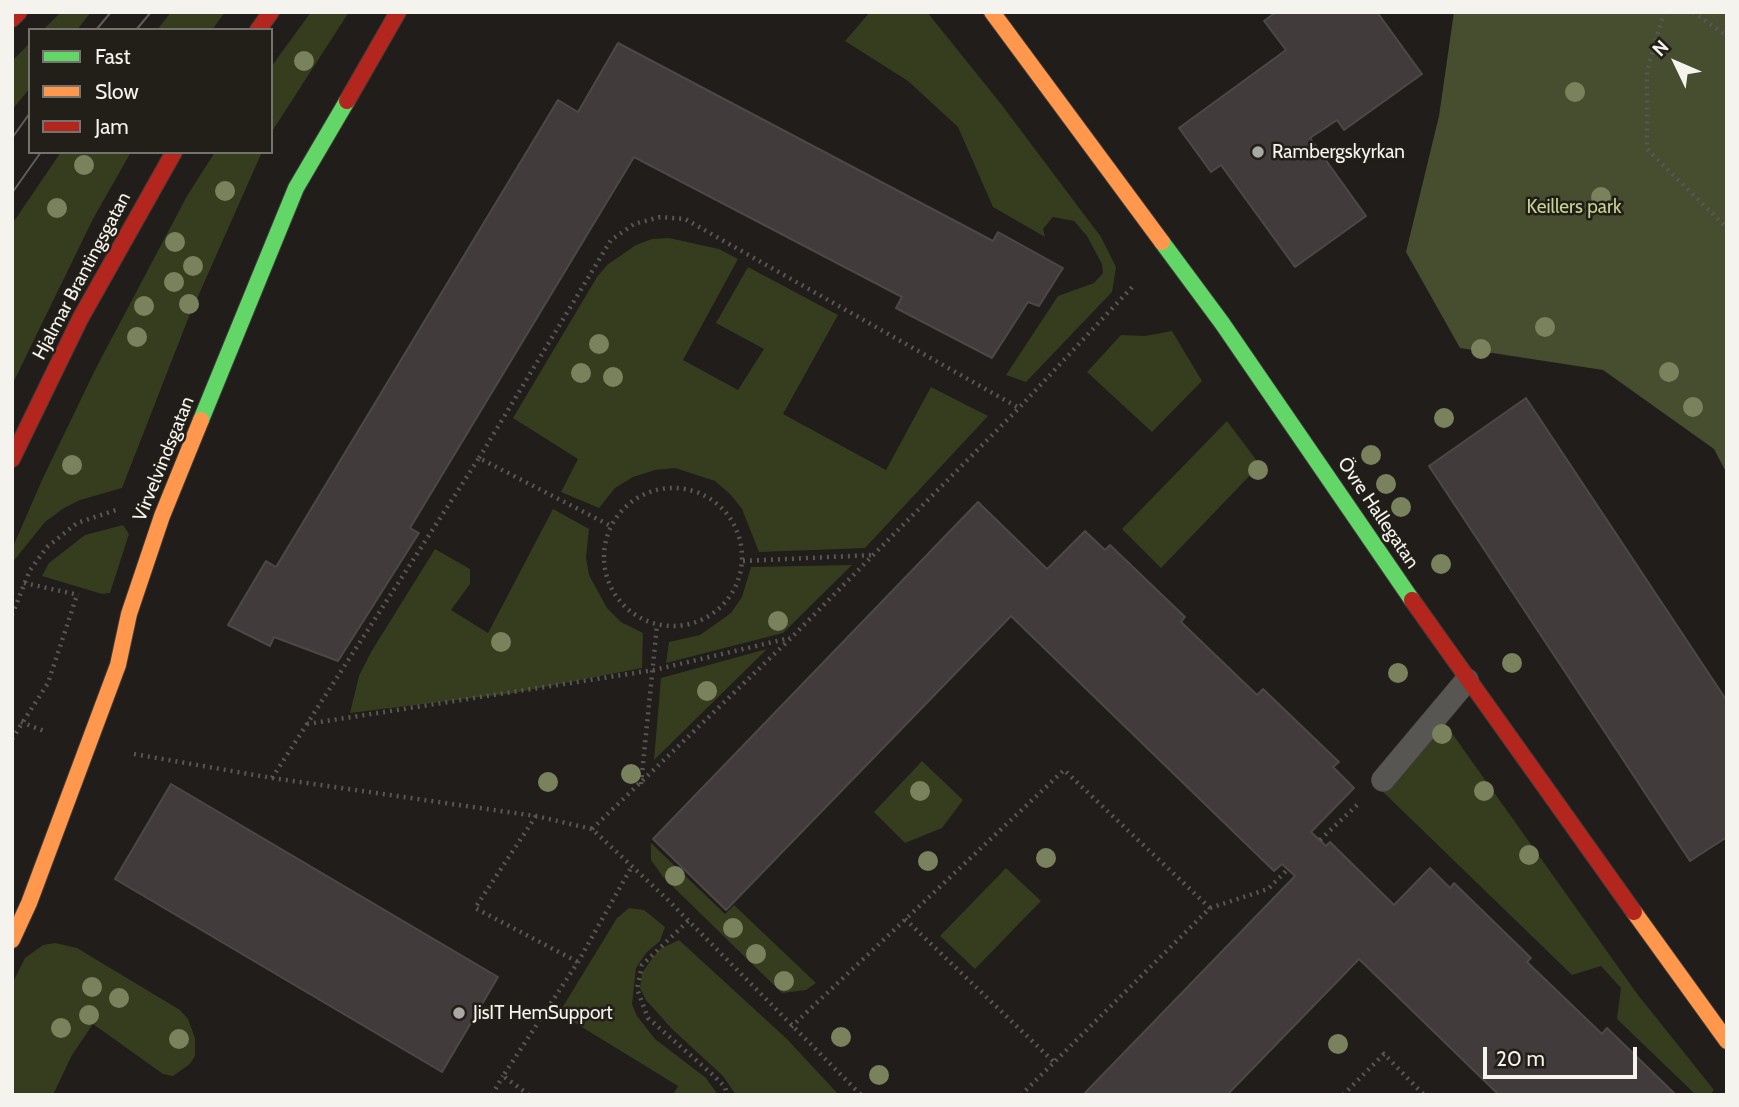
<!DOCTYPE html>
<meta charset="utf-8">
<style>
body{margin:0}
#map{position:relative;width:1739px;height:1107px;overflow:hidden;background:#201d1a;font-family:Cabin,sans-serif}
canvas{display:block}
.frame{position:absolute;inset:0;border:14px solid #f5f3ee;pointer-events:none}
.legend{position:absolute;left:28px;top:28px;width:245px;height:126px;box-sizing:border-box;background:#221e18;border:2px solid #76736e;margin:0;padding:9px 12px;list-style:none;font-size:21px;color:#f5f3ee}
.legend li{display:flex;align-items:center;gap:14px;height:35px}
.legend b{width:35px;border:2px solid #76736e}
.north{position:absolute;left:1641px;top:28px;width:70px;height:70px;-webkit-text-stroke:5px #221e18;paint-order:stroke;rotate:314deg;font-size:19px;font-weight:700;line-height:28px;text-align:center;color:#f5f3ee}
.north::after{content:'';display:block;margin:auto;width:24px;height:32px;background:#f5f3ee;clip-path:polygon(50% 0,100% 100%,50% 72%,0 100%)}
.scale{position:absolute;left:1483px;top:1047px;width:154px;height:32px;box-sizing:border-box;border:4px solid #f5f3ee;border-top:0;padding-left:9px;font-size:21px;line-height:24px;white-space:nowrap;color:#f5f3ee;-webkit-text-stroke:5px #221e18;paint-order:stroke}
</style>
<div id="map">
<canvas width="1739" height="1107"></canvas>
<div class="frame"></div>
<ul class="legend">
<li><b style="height:9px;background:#63d668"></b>Fast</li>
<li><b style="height:9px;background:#ff974d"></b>Slow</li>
<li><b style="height:9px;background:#b3261e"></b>Jam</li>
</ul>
<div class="north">N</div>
<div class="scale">20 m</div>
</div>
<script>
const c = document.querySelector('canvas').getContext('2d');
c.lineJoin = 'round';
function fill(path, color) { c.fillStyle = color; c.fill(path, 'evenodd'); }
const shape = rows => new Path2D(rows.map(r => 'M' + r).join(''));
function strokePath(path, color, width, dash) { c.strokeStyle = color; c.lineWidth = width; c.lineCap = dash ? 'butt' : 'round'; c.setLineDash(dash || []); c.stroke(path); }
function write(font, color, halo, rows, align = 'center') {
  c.font = font + ' Cabin,sans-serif'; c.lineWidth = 5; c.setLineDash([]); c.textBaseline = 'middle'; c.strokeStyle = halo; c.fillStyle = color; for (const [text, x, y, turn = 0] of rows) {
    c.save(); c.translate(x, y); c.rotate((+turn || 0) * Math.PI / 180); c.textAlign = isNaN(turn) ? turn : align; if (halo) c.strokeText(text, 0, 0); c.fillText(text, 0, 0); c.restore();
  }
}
fill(shape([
 [61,12,91,12,77,30,43,30],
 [171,12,225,12,212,30,157,30],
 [311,12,349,12,271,133,271,67],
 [870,12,927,12,1001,104,1101,237,1116,267,1112,292,1026,382,1006,375,1058,296,1094,283,1103,273,1102,264,1087,236,1074,221,1053,217,1043,229,1045,237,993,207,958,127,908,81,845,41],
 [30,43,30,88,12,110,12,61],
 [61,152,131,152,93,219,12,385,12,224],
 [215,152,262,152,188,319,122,488,80,500,64,508,45,522,12,563,12,549,42,480,95,370,187,196],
 [669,238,719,249,738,259,683,360,738,390,764,349,716,323,748,267,838,315,783,414,886,470,931,387,988,416,865,548,759,552,742,509,731,495,715,481,675,468,655,470,633,477,615,488,599,508,561,492,578,459,513,418,597,277,607,265,636,245,652,239],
 [1172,331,1202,381,1152,432,1087,372,1121,335,1145,336],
 [1227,421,1260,465,1161,568,1122,529],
 [553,509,589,529,586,558,589,575,607,608,621,622,643,633,642,668,513,693,350,713,359,676,371,652,435,549,470,569,470,584,451,610,488,633],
 [123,525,129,534,110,593,102,594,42,576,49,563,85,535],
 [852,565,783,633,666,663,669,642,700,635,731,613,742,597,751,567],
 [767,649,654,760,661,678],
 [1444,722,1638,995,1714,1090,1710,1095,1696,1095,1617,1019,1621,988,1601,966,1572,975,1379,788],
 [922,761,963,800,942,828,905,843,874,812],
 [651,843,725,914,734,905,816,983,806,990,782,993,663,877,651,860],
 [1006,868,1041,901,975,969,940,936],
 [629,908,644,910,665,927,660,941,646,953,636,968,632,1004,637,1016,655,1039,706,1078,718,1095,673,1095,678,1086,559,1013,617,918],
 [679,940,787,1039,839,1095,736,1095,723,1076,672,1029,646,1000,640,988,642,973,651,960,660,949],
 [55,943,77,948,180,1010,188,1019,195,1038,195,1056,190,1064,173,1076,163,1074,93,1024,72,1055,53,1095,12,1095,12,984,25,958,43,945]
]), '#363c1e');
fill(shape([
 [1454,12,1727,12,1727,474,1714,449,1603,370,1460,348,1406,252,1439,116]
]), '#474d2f');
const building = shape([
 [1276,12,1377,12,1422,74,1344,130,1337,120,1310,138,1366,216,1295,267,1221,165,1211,172,1179,128,1286,50,1264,21,1276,12],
 [618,43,993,241,998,232,1063,268,1039,306,1028,302,992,358,896,308,902,297,634,157,410,528,419,533,338,661,274,637,270,646,228,625,266,561,276,567,558,100,578,112,618,43],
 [1526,398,1727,701,1727,837,1690,861,1429,466,1526,398],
 [978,502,1047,569,1085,531,1105,550,1110,545,1185,617,1181,622,1257,695,1263,689,1339,762,1333,767,1354,788,1311,832,1326,846,1330,842,1394,905,1430,868,1450,888,1454,883,1531,958,1527,962,1602,1034,1607,1028,1676,1095,1499,1095,1359,959,1227,1095,1083,1095,1295,876,1282,864,1274,871,1011,616,726,910,653,839,978,502],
 [171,784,498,977,442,1072,115,879,171,784]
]);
fill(building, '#423b3c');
strokePath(building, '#4c4848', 2);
const lane = shape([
 [1383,780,1467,680]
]);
const fast = shape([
 [1162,242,1222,323,1412,600],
 [201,420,296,188,347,101]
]);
const slow = shape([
 [992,12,1162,242],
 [1634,912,1727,1041],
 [12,940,29,903,118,665,129,614,162,516,201,420]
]);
const jam = shape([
 [12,19,19,12],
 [258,30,271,12],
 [347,101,398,12],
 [12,459,80,319,174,152],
 [1412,600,1634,912]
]);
strokePath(lane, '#3c3a38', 24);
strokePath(fast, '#3c3a38', 18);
strokePath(slow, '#3c3a38', 18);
strokePath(jam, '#3c3a38', 18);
strokePath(shape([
 [1664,12,1647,71,1647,149,1727,228],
 [1693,12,1727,36],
 [479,458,611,240,634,224,660,217,685,219,1019,408],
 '604 557a69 69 0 1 1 138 0a69 69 0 1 1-138 0Z',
 [743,561,873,555],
 [24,583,79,595],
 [12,615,30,570,47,547,77,523,116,510],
 [21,722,44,731],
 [307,724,654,670,790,638],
 [12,739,48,683,77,595],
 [134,754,272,778,536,816,592,829,667,899,861,1095],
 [272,778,479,458,611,526],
 [641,784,657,625],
 [536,816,475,908,578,962],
 [592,829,791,638,1019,408,1135,284],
 [1320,840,1357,805],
 [1210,908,1268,889,1288,869],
 [905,919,1054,1062],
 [688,921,642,965,637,989,648,1018,713,1075,725,1087,727,1095],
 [791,1027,1064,770,1210,908,1021,1095],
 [492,1095,503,1076],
 [529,1095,503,1076,578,962,632,866],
 [1343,1095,1384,1054,1424,1095]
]), '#585755', 4.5, [2, 5]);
strokePath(lane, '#585653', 23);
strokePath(fast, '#63d668', 16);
strokePath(slow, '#ff974d', 16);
strokePath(jam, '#b3261e', 16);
strokePath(shape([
 [96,30,111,12],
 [136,30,151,12],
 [12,138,30,113],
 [12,193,41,152]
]), '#5f5e5b', 2);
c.fillStyle = '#7a825d';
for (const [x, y] of [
 [304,61],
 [1575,92],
 [84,165],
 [225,191],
 [1601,197],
 [57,208],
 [175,242],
 [193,266],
 [174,282],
 [189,304],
 [144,306],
 [1545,327],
 [137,337],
 [599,344],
 [1481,349],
 [1669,372],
 [581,373],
 [613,377],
 [1693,407],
 [1444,418],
 [1371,455],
 [72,465],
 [1258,470],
 [1386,484],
 [1401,507],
 [1441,564],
 [778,621],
 [501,642],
 [1512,663],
 [1398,673],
 [707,691],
 [1442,734],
 [631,774],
 [548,782],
 [920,791],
 [1484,791],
 [1529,855],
 [1046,858],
 [928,861],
 [675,876],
 [733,928],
 [756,954],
 [784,981],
 [92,987],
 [119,998],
 [89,1015],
 [61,1028],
 [841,1037],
 [179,1039],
 [1338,1044],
 [879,1075]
]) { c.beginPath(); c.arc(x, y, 10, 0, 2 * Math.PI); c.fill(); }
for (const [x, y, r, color] of [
 [1258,152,7,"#aaa8a4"],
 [459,1013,7,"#aaa8a4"]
]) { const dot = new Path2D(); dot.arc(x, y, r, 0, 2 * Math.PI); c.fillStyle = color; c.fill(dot); strokePath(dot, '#221e18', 2.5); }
write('19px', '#f5f3ee', '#221e18', [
 ["Rambergskyrkan",1272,152],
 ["JisIT HemSupport",473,1013]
], 'left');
write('19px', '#c4d494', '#221e18', [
 ["Keillers park",1574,207]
]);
write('19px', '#f5f3ee', '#221e18', [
 ["Hjalmar Brantingsgatan",82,276,-62],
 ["Virvelvindsgatan",164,459,-68],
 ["Övre Hallegatan",1378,513,56]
]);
</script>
